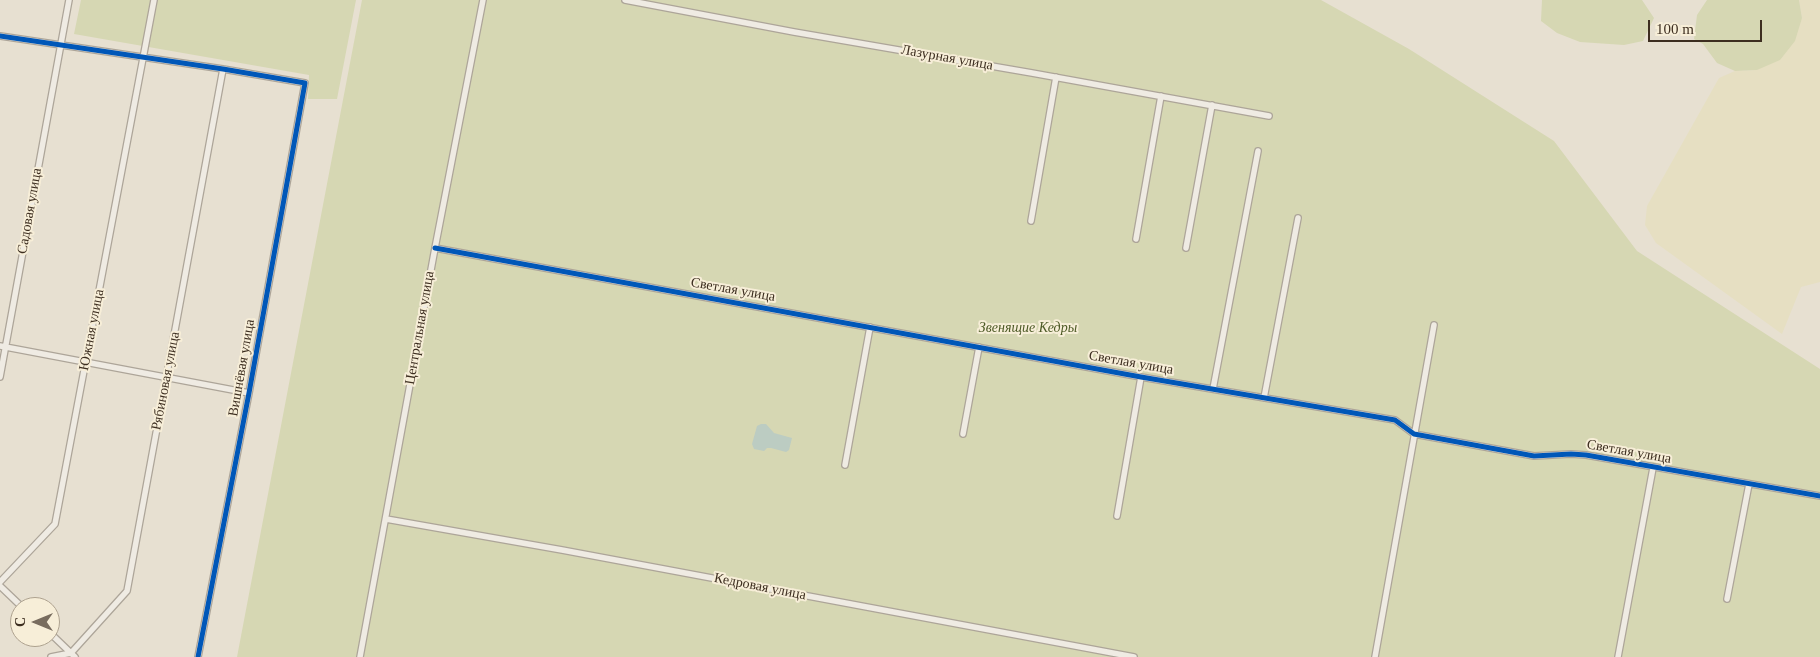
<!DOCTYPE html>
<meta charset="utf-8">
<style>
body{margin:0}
#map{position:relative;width:1820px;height:657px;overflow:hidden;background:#e7e0d1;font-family:Georgia,serif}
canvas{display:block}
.north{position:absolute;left:10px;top:597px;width:50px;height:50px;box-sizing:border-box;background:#f7eed8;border:1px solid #ada18e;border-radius:50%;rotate:270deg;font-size:14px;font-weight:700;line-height:20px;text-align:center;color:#3d2e20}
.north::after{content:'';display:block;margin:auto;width:18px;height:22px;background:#786c5e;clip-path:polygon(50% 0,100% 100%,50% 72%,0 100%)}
.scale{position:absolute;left:1648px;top:20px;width:114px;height:22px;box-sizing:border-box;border:2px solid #3d2e20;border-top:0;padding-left:6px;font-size:15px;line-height:18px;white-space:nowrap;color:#3d2e20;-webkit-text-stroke:4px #f7eed8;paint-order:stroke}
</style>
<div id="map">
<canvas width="1820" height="657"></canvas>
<div class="north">С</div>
<div class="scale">100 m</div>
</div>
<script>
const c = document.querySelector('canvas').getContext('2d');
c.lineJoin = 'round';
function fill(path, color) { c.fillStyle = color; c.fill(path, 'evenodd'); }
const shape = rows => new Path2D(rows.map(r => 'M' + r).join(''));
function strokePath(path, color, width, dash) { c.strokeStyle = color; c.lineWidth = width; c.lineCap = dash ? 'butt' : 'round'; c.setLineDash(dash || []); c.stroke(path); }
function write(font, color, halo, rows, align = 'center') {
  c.font = font + ' Georgia,serif'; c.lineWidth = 4; c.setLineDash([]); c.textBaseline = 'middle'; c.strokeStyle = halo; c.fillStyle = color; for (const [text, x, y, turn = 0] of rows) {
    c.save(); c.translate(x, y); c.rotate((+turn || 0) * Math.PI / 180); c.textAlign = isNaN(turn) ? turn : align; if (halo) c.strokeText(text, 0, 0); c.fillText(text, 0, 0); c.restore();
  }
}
fill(shape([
 [1799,0,1820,0,1820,282,1801,287,1782,334,1656,243,1645,225,1647,206,1719,78,1735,71,1757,70,1802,18]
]), '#e6dfc2');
fill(shape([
 [81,0,356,0,337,99,308,99,309,75,74,34],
 [362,0,1321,0,1409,49,1554,141,1637,251,1820,369,1820,657,237,657],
 [1542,0,1642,0,1654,18,1643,41,1624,45,1580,42,1557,33,1541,21],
 [1707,0,1799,0,1802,18,1795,41,1780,60,1757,70,1735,71,1717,63,1703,44,1694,39,1697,15]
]), '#d6d7b3');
fill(shape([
 [761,424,766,424,774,433,792,438,789,450,786,452,771,448,767,448,764,451,754,449,752,444,757,426]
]), '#bcccc2');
const street = shape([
 [625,0,794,32,1032,73,1269,116],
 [0,36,223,69,305,83,249,393,198,657],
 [1031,221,1056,77],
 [1136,239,1161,96],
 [435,248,1141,377,1395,420,1414,434,1534,456,1571,454,1586,455,1820,496],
 [1186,248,1212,105],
 [0,346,249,393],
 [0,377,69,0],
 [1213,389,1258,151],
 [1264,398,1298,218],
 [963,434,979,347],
 [845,465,870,327],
 [1117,516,1141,377],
 [386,519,562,550,1134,657],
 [0,582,55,524,154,0],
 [0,586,22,607],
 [1727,599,1749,484],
 [50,633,75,657],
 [51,657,71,653,127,591,223,69],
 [360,657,435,248,483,0],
 [1375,657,1434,325],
 [1618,657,1653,468]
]);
strokePath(street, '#ada599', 8);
strokePath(street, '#efebe3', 5.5);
strokePath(shape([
 [0,36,223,69,305,83,249,393,198,657],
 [435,248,1141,377,1395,420,1414,434,1534,456,1571,454,1586,455,1820,496]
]), '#0057b8', 5);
write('14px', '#3d2e20', '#f7eed8', [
 ["Лазурная улица",947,58,10],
 ["Садовая улица",30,211,-80],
 ["Светлая улица",733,290,10],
 ["Центральная улица",420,328,-80],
 ["Южная улица",92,330,-79],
 ["Светлая улица",1131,363,10],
 ["Вишнёвая улица",242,368,-80],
 ["Рябиновая улица",166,381,-79],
 ["Светлая улица",1629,452,10],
 ["Кедровая улица",760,587,11]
]);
write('italic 14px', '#4d5a26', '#f7eed8', [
 ["Звенящие Кедры",1028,328]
]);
</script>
